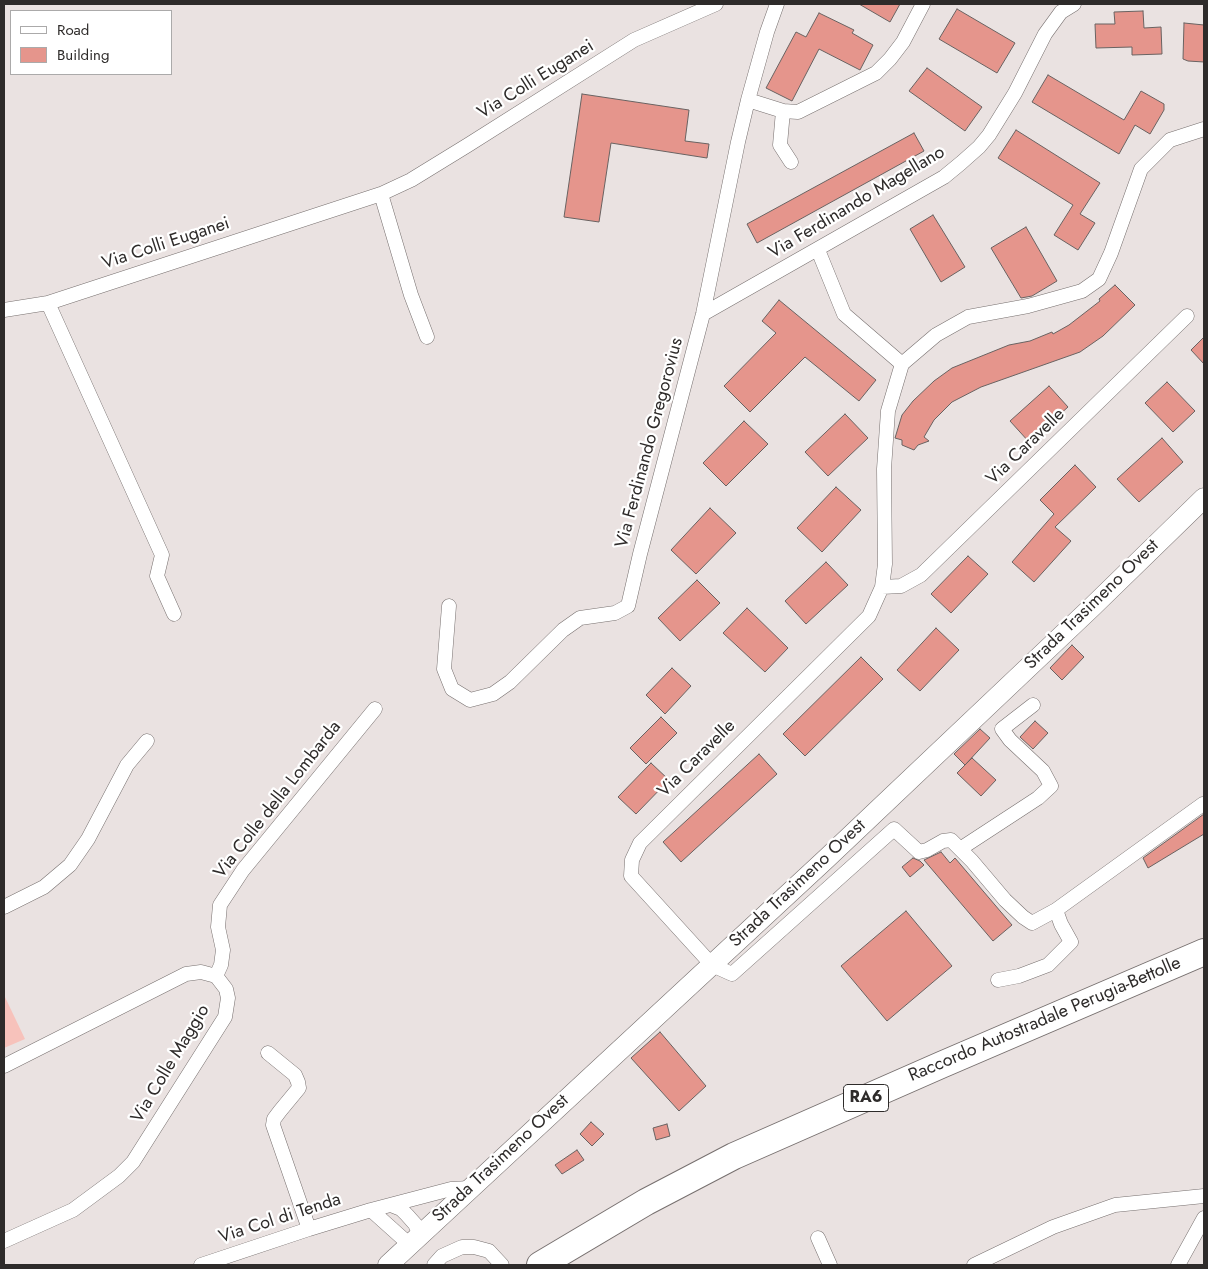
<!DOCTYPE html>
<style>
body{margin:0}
#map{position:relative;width:1208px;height:1269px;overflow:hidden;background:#eae2e1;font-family:Jost,sans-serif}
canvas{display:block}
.frame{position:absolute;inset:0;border:5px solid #2e2b2a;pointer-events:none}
.legend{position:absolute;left:10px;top:10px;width:162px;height:65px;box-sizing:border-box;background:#fff;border:1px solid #abaaaa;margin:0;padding:6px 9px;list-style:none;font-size:15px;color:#2e2b2a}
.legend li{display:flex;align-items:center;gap:10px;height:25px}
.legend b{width:25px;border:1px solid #abaaaa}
</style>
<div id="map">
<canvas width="1208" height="1269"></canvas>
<div class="frame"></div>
<ul class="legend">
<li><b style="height:6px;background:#fff"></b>Road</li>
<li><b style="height:14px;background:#e5958c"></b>Building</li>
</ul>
</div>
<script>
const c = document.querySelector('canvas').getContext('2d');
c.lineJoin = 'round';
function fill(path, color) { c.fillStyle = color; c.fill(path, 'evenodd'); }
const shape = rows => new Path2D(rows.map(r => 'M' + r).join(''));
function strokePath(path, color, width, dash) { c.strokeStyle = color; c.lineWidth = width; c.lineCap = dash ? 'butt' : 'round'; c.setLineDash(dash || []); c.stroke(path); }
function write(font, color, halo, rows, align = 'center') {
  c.font = font + ' Jost,sans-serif'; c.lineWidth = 4.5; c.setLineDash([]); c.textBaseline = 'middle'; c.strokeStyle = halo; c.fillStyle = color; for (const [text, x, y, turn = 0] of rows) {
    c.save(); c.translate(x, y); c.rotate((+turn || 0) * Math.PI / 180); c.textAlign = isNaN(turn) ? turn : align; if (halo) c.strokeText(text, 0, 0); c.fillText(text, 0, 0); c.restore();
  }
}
fill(shape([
 [4,995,25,1039,4,1048]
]), '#f7c2bb');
const building = shape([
 [859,4,900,4,890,22,859,4],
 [957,9,1015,43,997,73,939,39,957,9],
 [1143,11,1144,28,1161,27,1162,54,1132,55,1132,47,1096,48,1095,24,1115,24,1114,12,1143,11],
 [819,13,854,30,852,33,873,45,860,70,819,49,792,101,766,88,796,32,806,37,819,13],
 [1184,23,1204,25,1204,62,1188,61,1183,59,1184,23],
 [927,68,982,107,965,131,909,91,927,68],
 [1048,75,1124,120,1141,91,1164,104,1164,110,1150,134,1135,125,1119,154,1032,102,1048,75],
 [582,94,689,110,685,141,709,144,707,158,611,143,599,222,564,217,582,94],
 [1016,130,1100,183,1080,214,1095,223,1078,250,1054,235,1073,205,998,158,1016,130],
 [914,133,924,151,757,243,747,224,914,133],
 [933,215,965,267,941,282,910,229,933,215],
 [1026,227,1057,281,1032,296,1021,298,991,248,1026,227],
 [1115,285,1135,305,1103,336,1080,352,981,387,952,402,934,420,924,437,929,441,918,445,914,450,902,445,902,440,895,438,902,415,913,401,934,381,952,368,1009,345,1030,341,1052,332,1053,334,1069,325,1100,301,1099,299,1115,285],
 [779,300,876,380,859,401,805,357,750,412,724,386,776,333,762,321,779,300],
 [1204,337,1204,364,1191,350,1204,337],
 [1167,382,1195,411,1173,432,1145,403,1167,382],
 [1049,386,1068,407,1029,442,1010,421,1049,386],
 [845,414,868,438,828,476,805,452,845,414],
 [744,421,768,444,726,486,703,463,744,421],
 [1162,438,1183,462,1139,502,1117,479,1162,438],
 [1075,465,1096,487,1055,527,1071,541,1034,582,1012,562,1054,514,1040,500,1075,465],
 [836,487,861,510,822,552,797,528,836,487],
 [710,508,736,533,696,574,671,550,710,508],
 [968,556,988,574,951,613,931,594,968,556],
 [826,562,848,585,806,624,785,601,826,562],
 [697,580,720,603,680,641,658,618,697,580],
 [747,608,788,648,765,672,723,633,747,608],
 [936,628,959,650,920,691,897,670,936,628],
 [1072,645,1084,657,1062,680,1050,668,1072,645],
 [861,657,883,679,805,756,783,734,861,657],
 [672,668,691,686,665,714,646,695,672,668],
 [661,717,677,733,646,764,630,748,661,717],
 [1035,721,1048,733,1033,749,1020,737,1035,721],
 [980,729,990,738,965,765,954,754,980,729],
 [759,754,777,774,681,862,663,842,759,754],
 [972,758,996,780,981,796,957,773,972,758],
 [651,763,669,780,636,814,618,797,651,763],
 [1204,814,1204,834,1148,868,1143,858,1204,814],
 [941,852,950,863,955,858,1012,925,993,941,924,860,941,852],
 [913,858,920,861,924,865,910,877,902,867,913,858],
 [906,911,952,966,887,1021,841,966,906,911],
 [660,1032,706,1086,679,1111,631,1058,660,1032],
 [591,1122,604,1134,592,1146,580,1134,591,1122],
 [667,1124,670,1136,656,1140,653,1128,667,1124],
 [577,1150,584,1160,562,1174,555,1165,577,1150]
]);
fill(building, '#e5958c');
strokePath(building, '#696261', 1);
const street = shape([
 [748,100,783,111,798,112,876,73,890,59,903,42,923,4],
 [783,111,780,145,791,162],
 [381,194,411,295,427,337],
 [818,250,844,314,902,364],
 [48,303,162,555,157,576,174,614],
 [4,310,48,303,381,194,411,180,468,145,634,40,716,4],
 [703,314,944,177,961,163,979,147,989,135,1015,93,1045,34,1061,12,1074,4],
 [902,364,888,411,884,469,885,564,882,587,869,616,640,843,632,860,631,876,712,965,732,974,894,829,919,852,927,850,943,841,951,840,972,861,1005,900,1023,917,1032,923,1056,910,1061,924,1071,942,1048,965,1019,976,998,980],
 [902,364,936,335,968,317,1028,306,1082,291,1099,279,1111,253,1141,169,1170,140,1204,129],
 [882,587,901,586,921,575,1187,316],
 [449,606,444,669,452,689,470,700,493,694,510,682,563,630,580,618,615,613,628,606,640,554,703,314,738,142,748,100,767,32,777,4],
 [960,849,1038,798,1051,786,1043,771,1010,740,1002,729,1033,705],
 [4,907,44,887,70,865,88,839,127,765,147,741],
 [1056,910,1203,804],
 [216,976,221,965,223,950,218,927,220,905,243,870,375,709],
 [268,1053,295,1075,298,1082,299,1088,280,1111,274,1119,273,1125,309,1229],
 [4,1066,186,974,201,972,216,976,226,989,228,998,225,1017,133,1162,119,1176,73,1210,4,1241],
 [391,1205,401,1209,407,1215,415,1224,420,1235],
 [371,1210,410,1245],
 [818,1238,830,1265],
 [201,1265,309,1229,371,1210,451,1189,470,1188],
 [434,1265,442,1256,462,1247,474,1247,489,1251,502,1265],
 [974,1265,1053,1227,1115,1205,1204,1196],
 [1178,1265,1204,1218]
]);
const secondary = shape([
 [388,1265,826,859,1092,607,1204,498]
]);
const highway = shape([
 [540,1265,646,1202,734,1156,941,1065,1204,952]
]);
strokePath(street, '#77706f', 15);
strokePath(secondary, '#77706f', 21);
strokePath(highway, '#77706f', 28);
strokePath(street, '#fff', 14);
strokePath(secondary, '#fff', 20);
strokePath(highway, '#fff', 26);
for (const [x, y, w] of [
 [866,1098,45]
]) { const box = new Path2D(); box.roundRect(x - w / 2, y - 13.5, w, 27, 4); c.fillStyle = '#fff'; c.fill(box); strokePath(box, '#2e2b2a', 1); }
write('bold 16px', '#2e2b2a', null, [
 ["RA6",866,1098]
]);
write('18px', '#2e2b2a', '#fff', [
 ["Via Colli Euganei",536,80,-32],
 ["Via Ferdinando Magellano",857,203,-31],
 ["Via Colli Euganei",166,244,-18],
 ["Via Ferdinando Gregorovius",650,443,-75],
 ["Via Caravelle",1026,447,-44],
 ["Strada Trasimeno Ovest",1092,605,-44],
 ["Via Caravelle",697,759,-45],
 ["Via Colle della Lombarda",278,800,-52],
 ["Strada Trasimeno Ovest",798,884,-43],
 ["Raccordo Autostradale Perugia-Bettolle",1045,1020,-23],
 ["Via Colle Maggio",171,1064,-59],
 ["Strada Trasimeno Ovest",501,1159,-43],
 ["Via Col di Tenda",280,1219,-18]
]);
</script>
